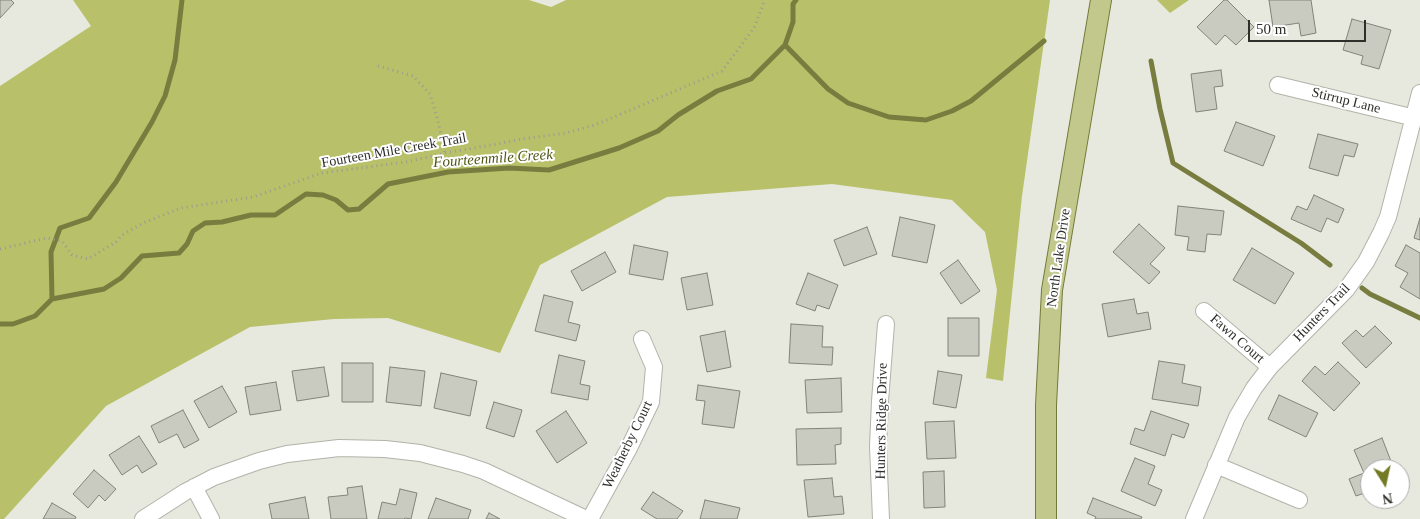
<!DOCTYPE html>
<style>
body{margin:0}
#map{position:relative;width:1420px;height:519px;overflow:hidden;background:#e7e9de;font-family:"Times New Roman",serif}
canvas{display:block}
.north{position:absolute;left:1360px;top:459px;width:50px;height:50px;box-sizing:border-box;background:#fff;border:1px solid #abacaa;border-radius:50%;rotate:170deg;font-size:14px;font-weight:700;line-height:20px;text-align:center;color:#2e2f2b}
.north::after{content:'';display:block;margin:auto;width:18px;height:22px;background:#737a24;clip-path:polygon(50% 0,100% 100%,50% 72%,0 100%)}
.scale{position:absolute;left:1248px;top:20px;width:118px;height:22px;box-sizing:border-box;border:2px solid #2e2f2b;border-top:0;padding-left:6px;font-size:15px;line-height:18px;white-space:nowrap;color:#2e2f2b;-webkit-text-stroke:4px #fff;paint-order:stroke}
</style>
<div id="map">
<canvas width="1420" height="519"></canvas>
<div class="north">N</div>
<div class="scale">50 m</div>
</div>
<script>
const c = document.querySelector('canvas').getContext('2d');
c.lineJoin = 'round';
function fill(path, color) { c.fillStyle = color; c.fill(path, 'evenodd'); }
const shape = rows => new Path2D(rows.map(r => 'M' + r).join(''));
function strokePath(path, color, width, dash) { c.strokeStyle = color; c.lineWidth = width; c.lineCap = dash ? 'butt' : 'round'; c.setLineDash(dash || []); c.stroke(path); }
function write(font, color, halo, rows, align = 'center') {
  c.font = font + ' "Times New Roman",serif'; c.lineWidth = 4; c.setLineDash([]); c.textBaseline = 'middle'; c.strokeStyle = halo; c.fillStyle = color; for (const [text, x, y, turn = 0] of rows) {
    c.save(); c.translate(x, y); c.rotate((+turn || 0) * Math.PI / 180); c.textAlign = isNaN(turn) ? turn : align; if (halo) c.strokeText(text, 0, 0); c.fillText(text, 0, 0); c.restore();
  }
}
fill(shape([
 [73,0,529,0,551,7,566,0,1050,0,1022,196,1003,381,986,378,997,290,985,232,952,200,832,184,667,197,540,265,500,353,388,318,334,319,250,327,106,406,4,519,0,519,0,86,91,26],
 [1157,0,1189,0,1170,13]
]), '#b8c169');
strokePath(shape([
 [785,45,828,89,848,103,889,117,926,120,952,111,971,101,1044,41],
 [1151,61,1160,109,1173,163,1301,243,1330,265],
 [1362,288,1370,294,1420,318],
 [52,299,51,252,60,228,89,218,116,182,152,122,165,96,175,60,182,0],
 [0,324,13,324,35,316,52,299,104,289,121,278,142,256,179,253,187,244,193,231,205,223,222,222,251,215,275,215,306,194,323,195,336,200,348,210,359,209,388,184,448,172,509,168,549,170,619,148,658,131,678,115,717,91,751,79,785,45,793,22,793,4,796,0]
]), '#787d3f', 5);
const building = shape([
 [0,0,11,0,14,3,0,18,0,0],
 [1224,0,1227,0,1254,27,1236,45,1225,35,1216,45,1197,27,1224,0],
 [1269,0,1311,0,1316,33,1301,36,1299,23,1273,27,1269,0],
 [1352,19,1391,30,1379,69,1361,64,1363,56,1343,50,1352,19],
 [1221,70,1223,86,1214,87,1217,109,1196,112,1191,74,1221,70],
 [1236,122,1275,136,1263,166,1224,151,1236,122],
 [1318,134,1358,144,1354,157,1344,155,1338,176,1309,168,1318,134],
 [1314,195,1344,209,1338,223,1327,218,1321,232,1291,219,1297,206,1307,210,1314,195],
 [1178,206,1224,211,1221,235,1207,234,1205,252,1187,250,1189,237,1175,235,1178,206],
 [900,217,935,225,927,263,892,256,900,217],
 [1420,218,1420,240,1414,238,1420,218],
 [1139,224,1165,248,1150,264,1160,272,1149,284,1113,252,1139,224],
 [867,227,877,254,844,266,834,240,867,227],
 [634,245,668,252,663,280,629,274,634,245],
 [1406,245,1420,253,1420,299,1400,287,1408,273,1395,266,1406,245],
 [1252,248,1294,273,1275,304,1233,280,1252,248],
 [605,252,616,272,582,291,571,271,605,252],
 [958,260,980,291,961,304,940,273,958,260],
 [707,273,713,305,687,310,681,278,707,273],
 [808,273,838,285,829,309,817,305,815,311,796,304,808,273],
 [544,295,573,302,568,322,580,325,576,341,535,331,544,295],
 [1134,299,1137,314,1148,312,1151,329,1108,337,1102,304,1134,299],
 [948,318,979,318,979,356,948,356,948,318],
 [791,324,823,326,822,347,833,347,832,365,789,363,791,324],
 [1375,326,1392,343,1366,368,1342,343,1356,330,1363,337,1375,326],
 [725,331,731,367,707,372,700,336,725,331],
 [559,355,585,361,580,384,590,386,588,400,551,393,559,355],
 [1159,361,1185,365,1182,383,1201,387,1198,406,1152,399,1159,361],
 [1338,362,1360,383,1334,411,1302,381,1315,366,1325,375,1338,362],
 [342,363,373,363,373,402,342,402,342,363],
 [324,367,329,396,297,401,292,371,324,367],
 [390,367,425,371,421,406,386,402,390,367],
 [938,371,962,375,956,408,933,404,938,371],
 [441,373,477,381,470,416,434,408,441,373],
 [841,378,842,412,807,413,805,380,841,378],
 [276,382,281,410,250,415,245,387,276,382],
 [698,385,740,391,734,428,702,424,705,401,696,400,698,385],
 [222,386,237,412,209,428,194,401,222,386],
 [1279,395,1318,413,1306,437,1268,419,1279,395],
 [494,402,522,410,514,437,486,428,494,402],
 [183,410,199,440,184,448,177,434,159,443,151,426,183,410],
 [566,411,587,443,557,463,536,431,566,411],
 [1151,411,1189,424,1184,438,1172,434,1165,456,1130,444,1135,428,1144,431,1151,411],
 [954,421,956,458,927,459,925,422,954,421],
 [841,428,841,444,835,445,836,464,797,465,796,429,841,428],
 [139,436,157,464,142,473,137,465,122,475,109,455,139,436],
 [1382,438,1394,469,1370,469,1370,491,1356,496,1349,479,1364,473,1354,450,1382,438],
 [1135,458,1155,466,1148,484,1162,490,1155,506,1121,491,1135,458],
 [94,470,116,489,105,501,99,495,88,508,73,494,94,470],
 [944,471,945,507,924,508,923,472,944,471],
 [832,478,834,497,842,496,844,514,808,517,804,480,832,478],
 [362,486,367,519,331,519,328,497,348,495,347,488,362,486],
 [400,489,417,493,411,519,405,518,404,519,378,519,382,502,396,505,400,489],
 [653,492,683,511,677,519,657,519,641,509,653,492],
 [305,497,309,519,272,519,269,504,305,497],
 [436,498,471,510,468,519,428,519,436,498],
 [1093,498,1142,517,1141,519,1095,519,1096,517,1087,513,1093,498],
 [705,500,740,508,737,519,700,519,705,500],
 [52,503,76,517,75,519,43,519,52,503],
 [489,513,500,519,486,519,489,513]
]);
fill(building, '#c9cac0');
strokePath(building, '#828379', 1);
const minor = shape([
 [1278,85,1415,118],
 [1204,311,1270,367],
 [1216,465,1299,500],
 [194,487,211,519],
 [143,519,185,492,214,477,259,461,287,454,339,448,385,449,420,453,463,464,484,471,586,519],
 [590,519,628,450,651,402,654,367,642,339],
 [881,519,878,446,880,401,886,324],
 [1194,519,1237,417,1254,388,1270,367,1346,290,1366,262,1381,233,1388,217,1420,93]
]);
const major = shape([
 [1046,519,1046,405,1052,290,1101,0]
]);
strokePath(minor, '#b2b3a9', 18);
strokePath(major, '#747a37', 22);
strokePath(shape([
 [378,66,413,76,430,94,438,121,445,153],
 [0,249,47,238,62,241,72,255,88,259,116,242,122,235,143,223,181,208,253,197,322,173,406,162,445,153,497,144,521,139,566,133,595,125,722,71,754,28,765,0]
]), '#9a9b93', 3, [1, 4]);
strokePath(minor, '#fff', 16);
strokePath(major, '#c2c78b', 20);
write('14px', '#2e2f2b', '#fff', [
 ["Stirrup Lane",1346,101,14],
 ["Fourteen Mile Creek Trail",394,151,-10],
 ["North Lake Drive",1059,258,-82],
 ["Hunters Trail",1322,313,-46],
 ["Fawn Court",1237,339,41],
 ["Hunters Ridge Drive",882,421,-89],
 ["Weatherby Court",628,445,-64]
]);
write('italic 15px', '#515716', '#fff', [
 ["Fourteenmile Creek",493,159,-4]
]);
</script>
